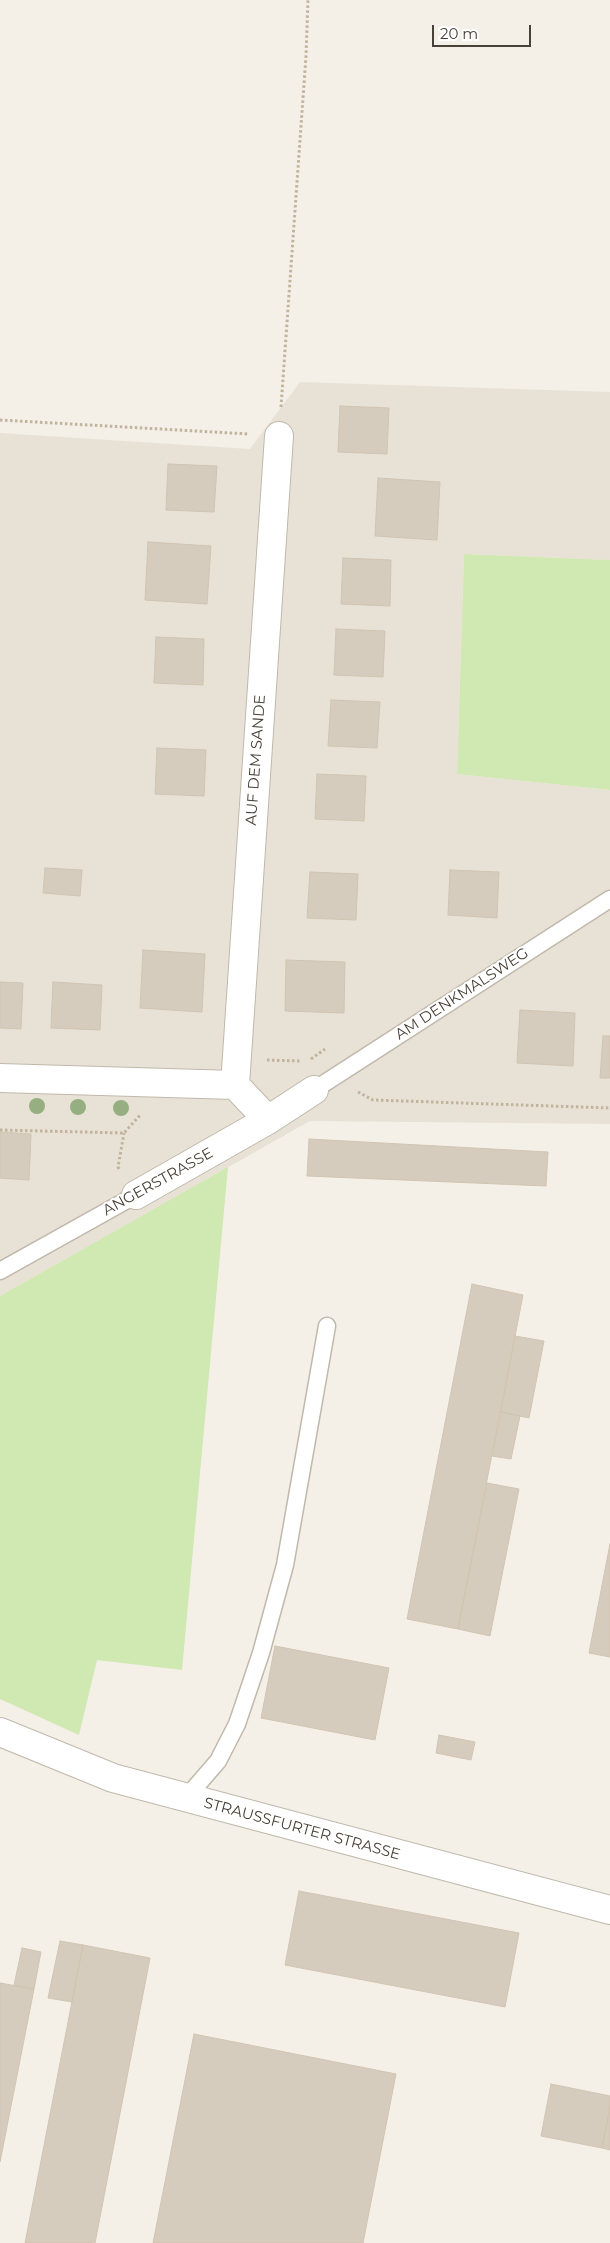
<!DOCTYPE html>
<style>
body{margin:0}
#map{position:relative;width:610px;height:2243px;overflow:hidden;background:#f4f0e8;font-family:Montserrat,sans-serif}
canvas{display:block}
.scale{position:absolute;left:432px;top:25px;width:99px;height:22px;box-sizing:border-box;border:2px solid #484137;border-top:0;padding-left:6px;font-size:15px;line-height:18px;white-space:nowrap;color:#484137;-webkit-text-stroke:4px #fff;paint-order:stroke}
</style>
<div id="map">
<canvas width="610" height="2243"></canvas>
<div class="scale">20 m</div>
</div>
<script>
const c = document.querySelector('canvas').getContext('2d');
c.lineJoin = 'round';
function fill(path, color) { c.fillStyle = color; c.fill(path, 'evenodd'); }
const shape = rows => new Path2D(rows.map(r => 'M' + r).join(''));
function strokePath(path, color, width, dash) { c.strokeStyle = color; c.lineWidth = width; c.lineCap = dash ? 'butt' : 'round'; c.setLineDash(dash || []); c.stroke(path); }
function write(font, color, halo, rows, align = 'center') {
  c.font = font + ' Montserrat,sans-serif'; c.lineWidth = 4; c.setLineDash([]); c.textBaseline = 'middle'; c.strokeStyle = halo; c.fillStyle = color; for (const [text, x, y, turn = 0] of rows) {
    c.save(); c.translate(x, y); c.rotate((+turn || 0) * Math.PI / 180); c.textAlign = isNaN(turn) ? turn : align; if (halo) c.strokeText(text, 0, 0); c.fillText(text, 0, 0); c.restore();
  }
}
fill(shape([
 [300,382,610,392,610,560,464,554,457,774,610,790,610,1124,310,1121,0,1296,0,433,250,449]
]), '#e8e2d6');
fill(shape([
 [464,554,610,560,610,790,457,774],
 [228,1167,182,1670,97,1660,79,1735,0,1699,0,1296]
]), '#d0e8b1');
const building = shape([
 [340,406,389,408,387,454,338,452,340,406],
 [168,464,217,466,214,512,166,510,168,464],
 [378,478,440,482,437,540,375,536,378,478],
 [148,542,211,546,207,604,145,600,148,542],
 [343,558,391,560,390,606,341,604,343,558],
 [336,629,385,631,383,677,334,675,336,629],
 [156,637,204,639,203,685,154,683,156,637],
 [331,700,380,702,377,748,328,746,331,700],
 [157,748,206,750,204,796,155,794,157,748],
 [317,774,366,776,364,821,315,819,317,774],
 [45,868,82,870,80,896,43,893,45,868],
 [450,870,499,872,497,918,448,915,450,870],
 [310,872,358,874,356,920,307,918,310,872],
 [143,950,205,954,202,1012,140,1008,143,950],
 [286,960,345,962,344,1013,285,1011,286,960],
 [0,982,23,983,21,1029,0,1028,0,982],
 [53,982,102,985,100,1030,51,1028,53,982],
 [520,1010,575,1013,573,1066,517,1063,520,1010],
 [603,1036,610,1036,610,1078,600,1078,603,1036],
 [0,1132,31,1134,29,1180,0,1178,0,1132],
 [309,1139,548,1152,546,1186,307,1176,309,1139],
 [472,1284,523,1295,458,1629,407,1619,472,1284],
 [515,1336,544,1341,529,1418,501,1412,515,1336],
 [501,1412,520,1416,511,1459,492,1456,501,1412],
 [487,1483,519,1489,490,1636,458,1629,487,1483],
 [610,1544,610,1657,589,1653,610,1544],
 [275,1646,389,1668,375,1740,261,1718,275,1646],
 [439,1735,475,1742,471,1760,436,1753,439,1735],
 [299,1891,519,1933,505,2007,285,1965,299,1891],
 [60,1941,83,1945,72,2002,48,1998,60,1941],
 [83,1945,150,1958,95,2243,25,2243,83,1945],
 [22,1948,41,1952,34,1989,14,1985,22,1948],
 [0,1983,34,1989,0,2162,0,1983],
 [194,2034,396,2074,363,2243,153,2243,194,2034],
 [551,2084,610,2096,610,2107,602,2148,541,2136,551,2084],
 [610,2107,610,2150,602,2148,610,2107]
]);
fill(building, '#d6ccbe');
strokePath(building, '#d1c4b1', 1);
const service = shape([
 [314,1090,610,899],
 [0,1271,136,1195],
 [186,1798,218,1761,237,1724,261,1653,285,1565,327,1326]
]);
const minor = shape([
 [0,1078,235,1085,268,1120],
 [235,1085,279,436],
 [136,1195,268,1120,314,1090]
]);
const tertiary = shape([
 [0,1732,113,1778,610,1910]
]);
strokePath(service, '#c0b8ab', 19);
strokePath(minor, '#c0b8ab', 30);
strokePath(tertiary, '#c0b8ab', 30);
strokePath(shape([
 [281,407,306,56,308,0],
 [0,420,249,434],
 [311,1059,325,1049],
 [267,1060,300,1061],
 [358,1092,373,1100,610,1108],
 [0,1130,124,1133,141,1114],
 [119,1169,118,1167,124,1133]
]), '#c1b39c', 3, [2.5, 2.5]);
strokePath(service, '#fff', 16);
strokePath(minor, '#fff', 28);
strokePath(tertiary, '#fff', 28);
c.fillStyle = '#96af80';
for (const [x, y] of [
 [37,1106],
 [78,1107],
 [121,1108]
]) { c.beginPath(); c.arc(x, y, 8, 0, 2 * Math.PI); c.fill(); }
write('15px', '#484137', '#fff', [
 ["AUF DEM SANDE",256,760,-86],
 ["AM DENKMALSWEG",462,994,-33],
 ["ANGERSTRASSE",158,1182,-29],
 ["STRAUSSFURTER STRASSE",302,1829,15]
]);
</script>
